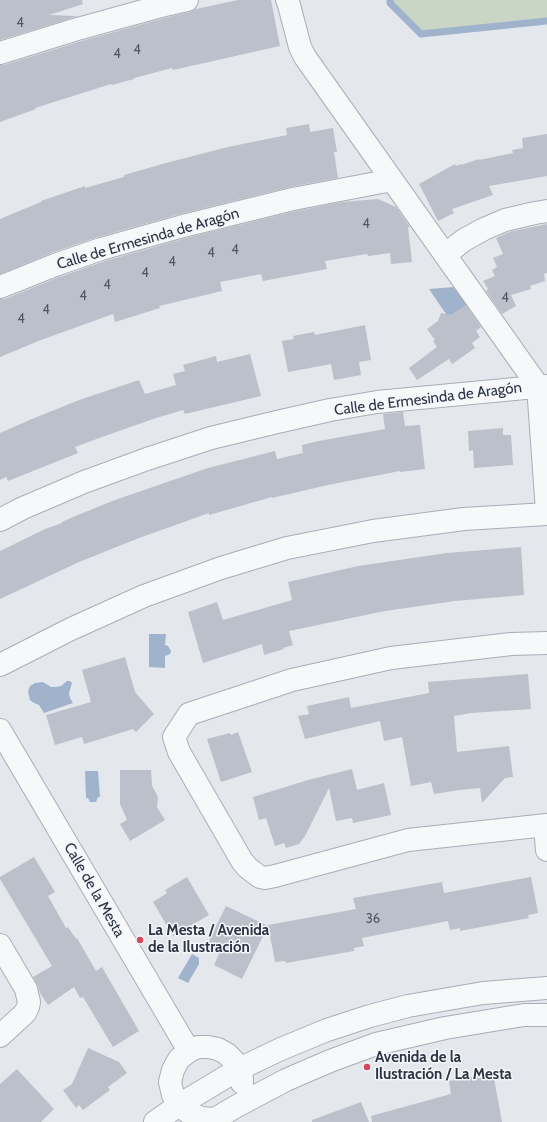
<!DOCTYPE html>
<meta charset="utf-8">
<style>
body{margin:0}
canvas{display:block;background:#e4e7ec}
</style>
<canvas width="547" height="1122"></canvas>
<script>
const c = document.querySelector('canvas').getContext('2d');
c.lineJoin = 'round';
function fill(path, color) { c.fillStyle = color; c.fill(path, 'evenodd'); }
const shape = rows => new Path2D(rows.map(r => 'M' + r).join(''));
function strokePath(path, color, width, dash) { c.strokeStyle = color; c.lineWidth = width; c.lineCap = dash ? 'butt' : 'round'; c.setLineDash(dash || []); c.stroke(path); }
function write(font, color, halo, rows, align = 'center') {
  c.font = font + ' Cabin,sans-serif'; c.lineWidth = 3; c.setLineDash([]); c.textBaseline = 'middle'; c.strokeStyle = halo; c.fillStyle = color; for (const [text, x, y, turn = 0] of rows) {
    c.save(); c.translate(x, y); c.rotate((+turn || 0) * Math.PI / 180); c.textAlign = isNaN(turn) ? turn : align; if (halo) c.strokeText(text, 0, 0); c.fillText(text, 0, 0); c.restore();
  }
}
fill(shape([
 [390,0,547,0,547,21,421,34,390,3]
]), '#c9d6c5');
fill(shape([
 [454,287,467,305,448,317,429,289],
 [149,634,166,634,165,645,168,646,171,651,170,654,165,656,165,668,149,667],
 [67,681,70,681,72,683,69,693,70,698,73,703,44,713,39,705,34,703,30,700,28,691,30,686,35,683,43,682,51,687,56,687,61,686],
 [85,771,98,771,100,797,98,797,96,802,90,802,88,798,86,798],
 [192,954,199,958,199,964,188,983,178,978]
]), '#9fb4cc');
strokePath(shape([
 [390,0,390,3,421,34,547,21]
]), '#9fb4cc', 7);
fill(shape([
 [0,0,82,0,83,4,49,15,78,16,0,40],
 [238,0,271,0,280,46,173,70,172,68,134,78,134,79,112,85,111,84,35,108,36,109,0,122,0,65,4,65,78,42,168,17,190,12,196,9],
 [309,124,310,132,333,128,337,152,334,152,338,178,290,187,180,214,98,237,51,253,0,274,0,219,41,202,41,201,85,186,85,188,124,177,124,175,166,163,228,147,287,135,286,128],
 [547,134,547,176,489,186,493,195,452,209,454,213,438,221,419,184,455,164,456,166,461,164,461,165,479,159,479,160,513,153,512,150,523,148,522,138],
 [378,199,396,207,410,227,408,227,412,262,391,264,390,253,368,256,367,254,325,261,327,269,263,281,261,274,220,282,222,291,159,306,160,308,115,322,113,314,41,340,0,357,0,299,5,299,59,277,105,261,186,238,296,211,342,202],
 [547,224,547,273,544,274,545,281,530,286,531,289,511,295,516,306,502,314,486,291,488,289,483,281,495,276,492,270,497,267,493,258,503,254,496,238,509,232],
 [466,305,481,327,476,331,480,337,472,343,475,348,452,364,449,359,417,380,409,368,437,347,433,341,435,340,427,329,438,321,441,313,451,315],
 [365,325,371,360,359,362,361,375,334,380,331,364,288,372,282,341,294,339,293,336,314,332,315,335],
 [250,354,261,396,185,414,183,410,156,418,102,437,75,447,78,453,8,481,6,477,0,480,0,433,32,419,79,400,139,380,145,394,176,385,173,374,185,371,183,365,216,356,217,362],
 [403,412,405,426,420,425,425,469,400,472,400,471,328,485,272,498,272,497,209,515,209,513,139,538,79,562,0,599,0,551,45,529,62,523,62,522,73,517,115,500,208,468,275,451,277,459,303,453,302,445,319,441,385,429,383,414],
 [503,428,503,435,511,435,513,465,474,468,473,450,469,451,468,431],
 [521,547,524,595,455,601,385,611,289,631,293,645,283,648,284,649,264,655,262,644,203,663,188,612,217,602,223,620,292,600,288,582,358,566,447,553],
 [125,657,135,692,154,714,136,732,133,729,84,744,82,737,55,745,46,715,91,702,82,670],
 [528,674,531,709,471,713,454,716,457,752,509,746,513,777,505,778,482,803,480,788,459,790,434,794,431,782,411,786,402,737,384,741,380,721,305,739,298,716,309,714,307,706,349,697,351,708,429,693,428,682],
 [238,732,252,772,221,782,207,739,230,733,231,735],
 [352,769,357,790,384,783,391,815,353,823,352,818,336,821,329,788,305,836,299,844,286,848,284,843,275,846,266,818,259,820,253,797,308,780],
 [120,770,151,770,152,786,156,793,158,798,157,807,165,820,130,841,120,824,127,820,120,804],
 [34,857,55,892,48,896,66,928,68,927,76,939,77,938,96,971,102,967,139,1031,113,1047,83,997,80,998,74,987,48,1005,40,993,38,986,33,977,52,966,0,879,0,877],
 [187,877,209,915,173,936,153,902,167,893,165,890],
 [531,877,538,913,528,915,529,918,460,931,460,928,450,930,448,921,362,938,364,946,354,948,354,951,286,963,285,961,275,962,268,925,356,909,353,898,442,882,444,893],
 [226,906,268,926,242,979,214,965,219,954,206,947],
 [88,1048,119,1062,127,1073,108,1087,110,1090,83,1110,79,1105,76,1108,63,1090,72,1084],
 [17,1069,54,1109,41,1122,0,1122,0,1084],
 [493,1073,502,1122,372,1122,371,1116,451,1094,449,1081],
 [361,1102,369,1122,312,1122,312,1120]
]), '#bbc0ca');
const minor = shape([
 [287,0,289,5,300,47,305,57,538,386,547,511],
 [0,53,74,30,165,5,187,0],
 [446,254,464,240,484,229,505,220,535,213,547,211],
 [0,287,55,265,101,249,183,226,293,199,392,180],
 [0,520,23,508,84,482,147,459,211,438,277,422,330,410,377,402,547,386],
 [547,643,511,644,391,658,292,680,189,714,174,737,179,752,242,861,248,868,260,877,265,878,275,876,408,840,547,825],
 [0,665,71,629,144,596,221,568,287,548,373,531,464,519,547,514],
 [0,730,189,1051],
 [545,825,547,850],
 [0,945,26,989,29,1002,28,1007,25,1013,0,1036],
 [214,1119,201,1118,189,1113,179,1105,173,1095,170,1082,173,1070,179,1059,189,1051,198,1047,208,1047,218,1049,227,1054,234,1061,239,1069,242,1079,242,1083],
 [155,1122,179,1105,239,1069,281,1049,327,1030,370,1016,408,1006,483,993,547,988],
 [210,1122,235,1107,286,1080,330,1061,376,1044,445,1028,524,1015,547,1015]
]);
strokePath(minor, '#a9aeb7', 24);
strokePath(minor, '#f7f8fa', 22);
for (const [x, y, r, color] of [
 [140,940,4,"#d1495b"],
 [367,1067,4,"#d1495b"]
]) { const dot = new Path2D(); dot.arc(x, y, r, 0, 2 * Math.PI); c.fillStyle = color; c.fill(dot); strokePath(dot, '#f4f6f9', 1.5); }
write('13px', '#4f5766', null, [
 ["4",20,23],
 ["4",137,50],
 ["4",117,54],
 ["4",366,224],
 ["4",235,250],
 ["4",211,253],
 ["4",172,262],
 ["4",145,273],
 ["4",107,285],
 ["4",83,296],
 ["4",505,298],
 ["4",46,310],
 ["4",21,319],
 ["36",373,919]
]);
write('15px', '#2b3445', '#f4f6f9', [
 ["Calle de Ermesinda de Aragón",148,239,-16],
 ["Calle de Ermesinda de Aragón",428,399,-7],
 ["Calle de la Mesta",94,890,60]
]);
write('bold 15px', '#2b3445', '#f4f6f9', [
 ["La Mesta / Avenida",148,931],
 ["de la Ilustración",148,948],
 ["Avenida de la",375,1058],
 ["Ilustración / La Mesta",375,1075]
], 'left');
</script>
